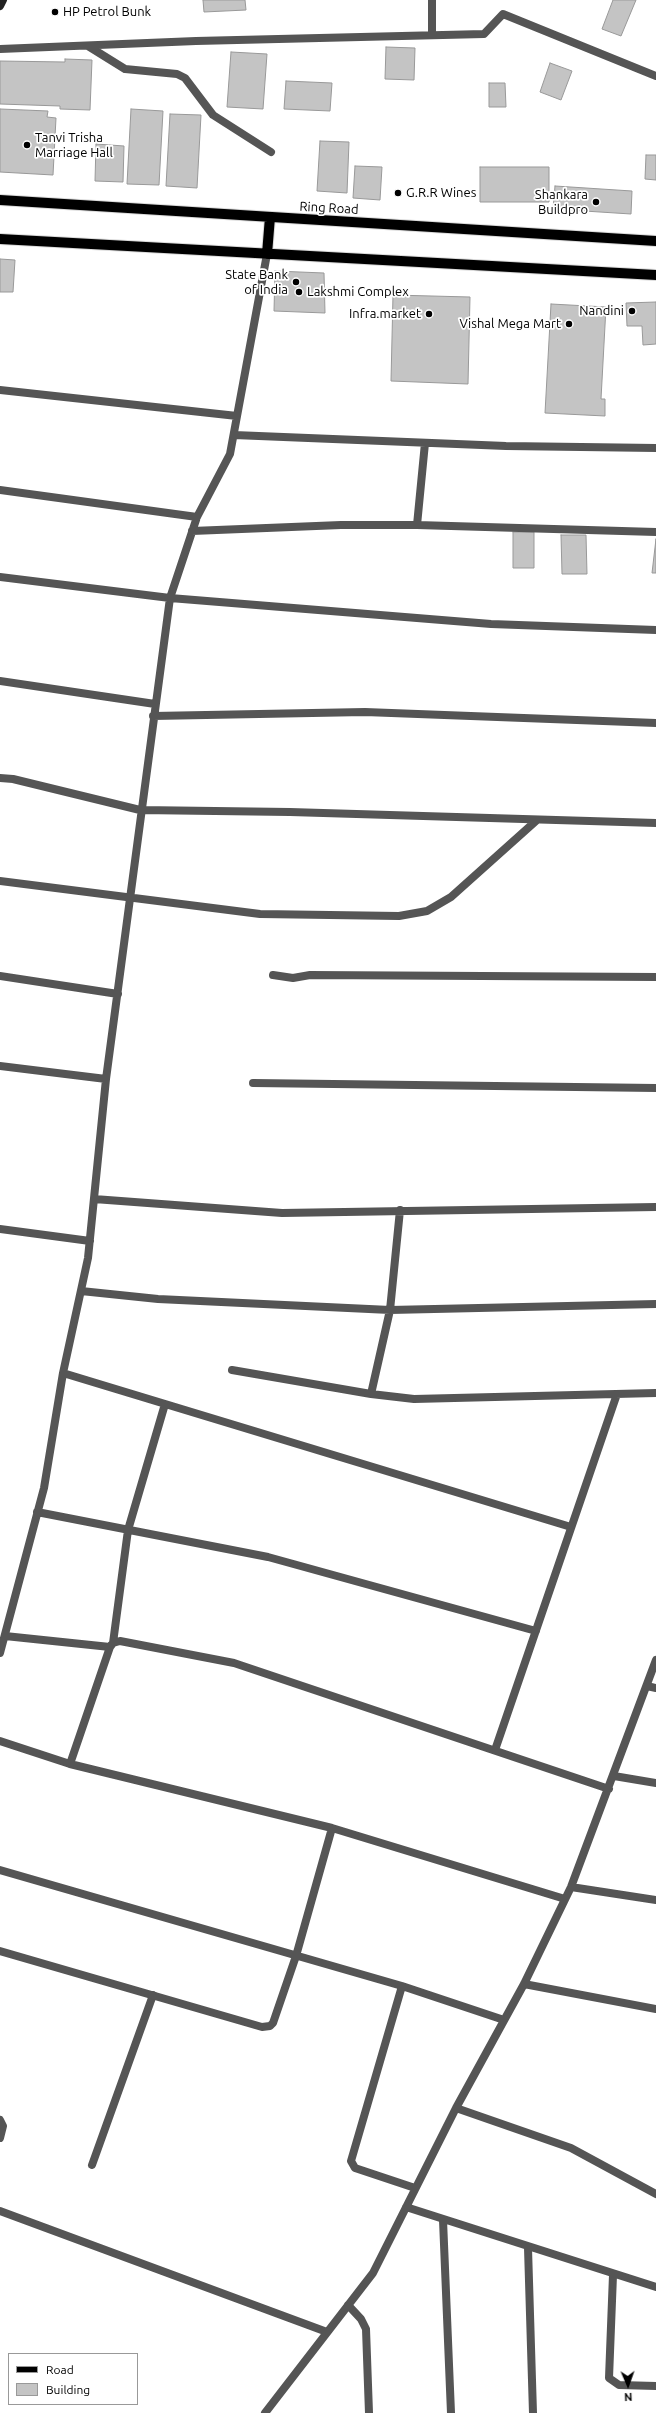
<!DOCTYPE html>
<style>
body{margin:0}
#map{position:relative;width:656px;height:2413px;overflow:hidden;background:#fff;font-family:Ubuntu,sans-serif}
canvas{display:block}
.legend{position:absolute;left:8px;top:2353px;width:130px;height:52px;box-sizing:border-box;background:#fff;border:1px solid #999;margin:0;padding:5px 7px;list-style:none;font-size:12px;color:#000}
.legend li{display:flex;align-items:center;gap:8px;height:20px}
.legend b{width:20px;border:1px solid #999}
.north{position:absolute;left:608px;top:2365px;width:40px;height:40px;-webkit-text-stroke:3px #fff;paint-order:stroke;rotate:178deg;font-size:11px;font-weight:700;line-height:16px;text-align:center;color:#000}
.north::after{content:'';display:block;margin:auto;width:14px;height:18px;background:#000;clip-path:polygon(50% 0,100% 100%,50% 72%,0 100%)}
</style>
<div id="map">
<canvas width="656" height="2413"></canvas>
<ul class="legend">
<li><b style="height:5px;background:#000"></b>Road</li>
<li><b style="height:11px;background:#c4c4c4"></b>Building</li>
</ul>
<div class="north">N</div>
</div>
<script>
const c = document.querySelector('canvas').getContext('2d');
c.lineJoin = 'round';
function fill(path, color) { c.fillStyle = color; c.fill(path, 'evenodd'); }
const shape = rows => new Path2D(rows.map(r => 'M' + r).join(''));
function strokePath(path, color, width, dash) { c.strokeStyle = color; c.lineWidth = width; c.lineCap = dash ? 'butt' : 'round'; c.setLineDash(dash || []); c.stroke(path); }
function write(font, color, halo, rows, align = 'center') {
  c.font = font + ' Ubuntu,sans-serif'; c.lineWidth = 3.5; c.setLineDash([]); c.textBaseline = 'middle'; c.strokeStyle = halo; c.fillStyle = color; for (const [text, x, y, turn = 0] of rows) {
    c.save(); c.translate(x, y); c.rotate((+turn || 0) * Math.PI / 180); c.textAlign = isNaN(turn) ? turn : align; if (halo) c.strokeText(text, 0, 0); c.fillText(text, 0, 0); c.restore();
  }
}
const building = shape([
 [203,0,245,0,246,10,204,12,203,0],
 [613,0,636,0,621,36,602,29,613,0],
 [386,47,415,48,414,80,385,79,386,47],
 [231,52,267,54,263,109,227,107,231,52],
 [65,59,92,60,90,110,60,109,60,106,0,104,0,61,65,62,65,59],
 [550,63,572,71,561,100,540,92,550,63],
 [286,81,332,83,330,111,284,109,286,81],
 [489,83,505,83,506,107,489,107,489,83],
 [0,109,48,111,47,117,56,118,53,175,0,172,0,109],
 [131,109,163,111,159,185,127,184,131,109],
 [170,114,201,115,197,188,166,186,170,114],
 [320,141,349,142,347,193,317,191,320,141],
 [96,144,124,146,123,182,95,181,96,144],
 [646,155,656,155,656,180,645,179,646,155],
 [355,166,382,167,380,200,353,198,355,166],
 [480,167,549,167,549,202,480,202,480,167],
 [555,186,632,191,631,214,553,209,555,186],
 [0,259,15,260,13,292,0,292,0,259],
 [275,271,324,273,325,313,274,311,275,271],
 [393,295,470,297,468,384,391,381,393,295],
 [656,302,656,344,643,345,642,326,627,326,626,303,656,302],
 [551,304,606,307,601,399,605,399,605,416,545,413,551,304],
 [513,532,534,532,534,568,513,568,513,532],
 [561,535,586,535,587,574,562,574,561,535],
 [656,539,656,573,652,573,656,539]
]);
fill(building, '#c4c4c4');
strokePath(building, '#999', 1);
const primary = shape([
 [0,200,656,241],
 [0,239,656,275],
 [267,254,270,217]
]);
strokePath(primary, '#dbdbdb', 12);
strokePath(shape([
 [0,2120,3,2126,0,2138],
 [92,2165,153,1995]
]), '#555', 8);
strokePath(shape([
 [432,35,432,0],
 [88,46,125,69,177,74,185,78,213,115,271,152],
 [0,49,196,41,484,34,503,14,656,76],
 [0,390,237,416],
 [234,435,506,446,656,448],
 [0,490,197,517],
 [417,525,425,443],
 [192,531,341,525,417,525,656,532],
 [0,577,170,598,491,624,656,630],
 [0,681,155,704],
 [153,716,365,712,656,723],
 [0,778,13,779,140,810,290,812,656,823],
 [0,881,260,914,399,916,427,911,451,897,537,820],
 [273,975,293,978,310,975,656,977],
 [0,976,118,994],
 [0,1066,106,1079],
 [253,1083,656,1088],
 [94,1199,282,1213,656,1207],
 [0,1229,90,1241],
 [81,1291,158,1299,390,1310,656,1304],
 [232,1370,371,1394,414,1399,656,1393],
 [63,1373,571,1527],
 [371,1394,390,1310,400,1210],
 [37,1512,268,1557,536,1631],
 [5,1636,110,1647],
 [113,1643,128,1530,165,1404],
 [0,1653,44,1488,63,1373,88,1258,106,1079,170,598,197,517,230,454,267,254],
 [647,1686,656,1688],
 [0,1741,70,1764,110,1647,113,1643,120,1641,234,1663,609,1789],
 [495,1750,617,1394],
 [70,1764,332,1828,565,1899],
 [614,1776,656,1783],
 [0,1870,402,1986,504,2020],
 [571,1887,656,1900],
 [0,1951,262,2027,270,2026,273,2023,296,1956,332,1828],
 [524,1984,656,2009],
 [402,1986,351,2161,355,2168,415,2188],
 [456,2108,571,2148,656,2194],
 [406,2207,656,2287],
 [0,2211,327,2332],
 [443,2220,451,2413],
 [528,2248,533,2413],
 [613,2275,609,2378,619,2385,656,2386],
 [348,2305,361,2319,366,2329,369,2413],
 [265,2413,373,2273,456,2108,524,1984,571,1887,656,1660]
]), '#555', 8);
strokePath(shape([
 [0,6,3,0]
]), '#222', 8);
strokePath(primary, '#000', 10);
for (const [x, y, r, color] of [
 [55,12,4,"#000"],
 [27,145,4,"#000"],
 [398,193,4,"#000"],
 [596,202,4,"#000"],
 [296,282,4,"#000"],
 [299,292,4,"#000"],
 [632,311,4,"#000"],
 [429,314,4,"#000"],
 [569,324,4,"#000"]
]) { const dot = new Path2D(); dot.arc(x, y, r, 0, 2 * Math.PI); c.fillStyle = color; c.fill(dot); strokePath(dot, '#fff', 1.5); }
write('13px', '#000', '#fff', [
 ["HP Petrol Bunk",63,12,"left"],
 ["Tanvi Trisha",35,138,"left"],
 ["Marriage Hall",35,153,"left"],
 ["G.R.R Wines",406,193,"left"],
 ["Shankara",588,195],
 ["Buildpro",588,210],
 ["State Bank",288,275],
 ["of India",288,290],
 ["Lakshmi Complex",307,292,"left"],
 ["Nandini",624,311],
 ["Infra.market",421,314],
 ["Vishal Mega Mart",561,324]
], 'right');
write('13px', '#000', '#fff', [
 ["Ring Road",329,208,3]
]);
</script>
